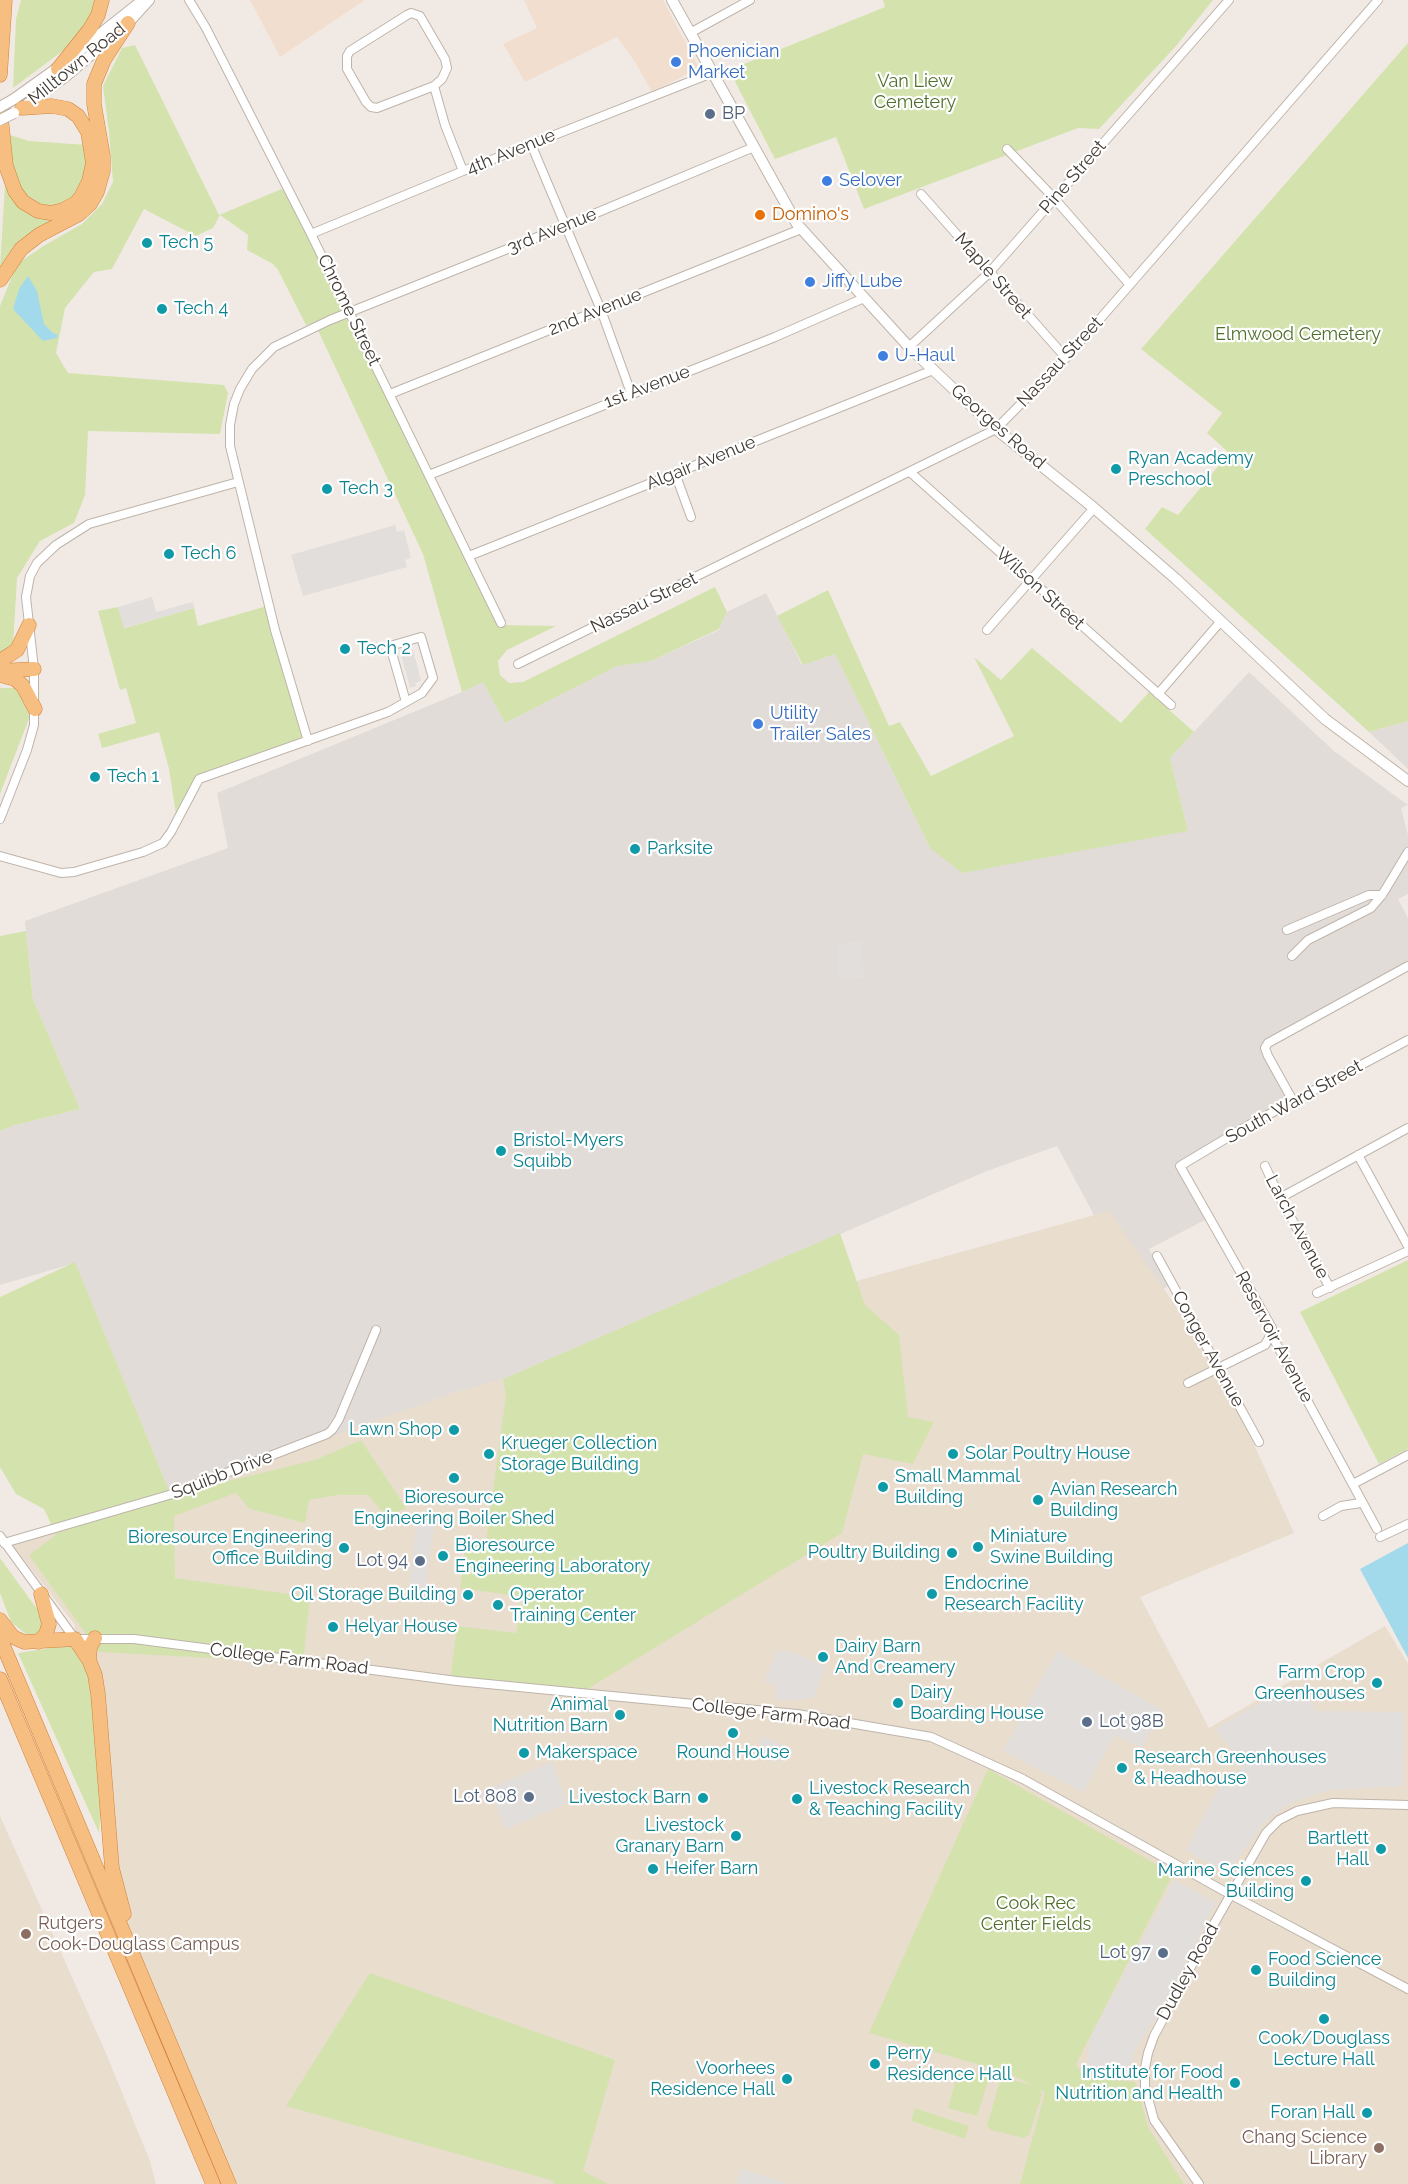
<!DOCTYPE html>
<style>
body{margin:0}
canvas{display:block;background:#f1eae4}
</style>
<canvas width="1408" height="2184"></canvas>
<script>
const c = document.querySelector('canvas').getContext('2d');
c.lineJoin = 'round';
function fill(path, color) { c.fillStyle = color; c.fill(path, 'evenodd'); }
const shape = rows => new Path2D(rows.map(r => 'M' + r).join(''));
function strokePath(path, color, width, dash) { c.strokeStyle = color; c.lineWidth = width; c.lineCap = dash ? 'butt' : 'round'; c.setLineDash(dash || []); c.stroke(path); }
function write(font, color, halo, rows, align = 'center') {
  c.font = font + ' Raleway,sans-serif'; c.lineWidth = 4.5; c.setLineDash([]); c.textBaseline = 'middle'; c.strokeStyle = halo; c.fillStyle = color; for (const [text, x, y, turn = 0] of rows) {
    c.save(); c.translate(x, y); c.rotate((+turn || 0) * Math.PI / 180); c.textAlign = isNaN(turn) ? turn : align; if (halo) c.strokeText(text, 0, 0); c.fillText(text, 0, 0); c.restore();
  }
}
fill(shape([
 [250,0,365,0,280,57],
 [524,0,663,0,699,68,652,92,635,62,617,37,525,82,503,44,537,28]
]), '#f2decf');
fill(shape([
 [766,593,802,665,835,654,930,848,1188,831,1170,758,1249,672,1334,751,1408,805,1401,808,1408,835,1408,894,1398,899,1408,918,1408,969,1264,1047,1292,1105,1180,1168,1207,1219,1149,1249,1168,1286,1141,1303,1057,1146,987,1171,503,1379,171,1495,75,1263,0,1285,0,1131,12,1126,80,1109,33,999,25,921,228,848,217,793,462,692,483,681,505,723,617,665,651,661,719,630,727,612],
 [1408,721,1408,769,1369,732]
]), '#e2dcd9');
fill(shape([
 [1109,1211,1220,1369,1294,1533,1140,1597,1209,1728,1385,1626,1408,1664,1408,2184,229,2184,138,1969,119,1897,98,1694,75,1639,75,1625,10,1542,157,1499,452,1393],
 [0,1816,105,2051,150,2161,156,2184,0,2184]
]), '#e9ddce');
fill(shape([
 [21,0,95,0,88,22,68,47,13,88,16,19],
 [883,0,1213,0,1176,46,1099,129,1078,128,864,209,836,137,775,159,729,70,885,7],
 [1408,43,1408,721,1369,732,1145,529,1162,507,1178,515,1229,453,1207,433,1222,413,1141,349],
 [135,45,219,215,284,188,499,625,556,626,507,650,498,661,500,675,509,683,523,682,715,587,727,612,719,629,651,661,617,666,505,723,483,682,462,692,423,554,315,324,306,325,278,270,273,264,247,250,248,235,220,215,213,228,196,236,144,209,112,269,94,272,65,308,56,353,68,373,224,385,228,393,220,434,88,431,85,495,74,523,40,541,17,578,13,646,0,654,0,306,17,264,45,245,82,224,102,204,113,182,109,132,103,86,122,48],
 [10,135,29,141,87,145,88,171,80,192,64,204,46,207,30,201,18,187,11,164],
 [5,184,20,206,38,218,64,216,0,268],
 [828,590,889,726,900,722,931,776,1014,736,974,657,1001,680,1032,648,1121,723,1149,692,1194,732,1170,758,1188,831,962,873,930,848,835,654,803,665,777,616],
 [267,606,308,741,199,779,177,821,169,769,159,732,102,748,98,734,136,723,126,688,120,690,98,611,118,607,125,628,194,608,198,626],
 [0,688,16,688,30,716,0,794],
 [26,931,33,999,80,1109,12,1126,0,1131,0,936],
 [840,1233,865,1305,899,1335,908,1417,934,1422,913,1464,863,1454,842,1533,581,1693,450,1683,457,1626,516,1633,523,1597,460,1588,466,1540,486,1542,506,1395,503,1379],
 [1408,1260,1408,1449,1379,1464,1300,1312],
 [75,1262,171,1495,315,1460,361,1440,406,1508,387,1517,368,1495,337,1495,309,1500,305,1523,250,1509,236,1493,174,1516,175,1578,310,1597,303,1663,99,1652,29,1555,56,1535,44,1509,16,1494,0,1467,0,1297],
 [0,1558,40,1613,43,1626,37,1634,26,1634,11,1622,0,1593],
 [71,1645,85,1662,92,1695,102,1795,99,1833,18,1653],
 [988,1769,1173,1874,1076,2064,1085,2078,1135,2082,1149,2129,1184,2184,1020,2184,1045,2092,1040,2090,1042,2094,1029,2135,1024,2138,991,2130,987,2126,1000,2081,1005,2078,1032,2085,1008,2073,869,2033],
 [370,1973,615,2060,583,2171,608,2184,553,2184,554,2181,286,2106],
 [959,2069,989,2078,977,2116,948,2108],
 [915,2108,969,2126,965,2139,911,2121]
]), '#d4e3ae');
fill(shape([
 [395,525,397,532,404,530,411,558,405,560,407,567,303,596,291,555],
 [152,597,156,612,193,602,194,608,124,628,118,607],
 [413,650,421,681,415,683,416,686,410,688,401,654],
 [862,942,864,978,839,980,837,944],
 [417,1519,434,1521,424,1603,407,1600],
 [778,1650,795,1653,825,1667,813,1698,777,1701,775,1683,764,1682],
 [1057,1651,1162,1710,1141,1748,1115,1735,1083,1792,1003,1751],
 [1308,1688,1315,1711,1404,1712,1403,1786,1329,1790,1288,1804,1261,1825,1228,1874,1186,1850,1221,1784,1243,1767,1216,1729,1264,1700],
 [763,1737,787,1746,780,1763,757,1753],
 [552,1762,567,1803,506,1829,492,1795,481,1799,479,1793],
 [1174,1880,1216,1903,1157,2020,1150,2025,1133,2055,1131,2077,1087,2074,1090,2038],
 [741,2169,790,2184,736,2184]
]), '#e1dedc');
fill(shape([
 [28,276,37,291,44,324,53,333,58,335,57,338,43,341,13,309,19,289],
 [1408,1543,1408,1658,1360,1569]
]), '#a2d9eb');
const minor = shape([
 [189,0,206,28,311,234,501,623],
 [690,33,750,0],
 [434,86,377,108,371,107,366,102,347,69,347,56,350,51,407,15,411,13,420,16,445,59,447,68,442,79,434,86,445,125,463,171],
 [531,144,601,310,631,393],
 [1007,149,1054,198,1130,285],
 [921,194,1066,358],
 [311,234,463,171,712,73],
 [909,347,989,273,1229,0],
 [390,394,801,229],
 [910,472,1171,705],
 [675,473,691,517],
 [429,475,775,337,864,298],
 [469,556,933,370],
 [987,630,1094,508],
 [518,664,996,429,1066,358,1378,0],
 [1158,694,1221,621],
 [308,741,275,630,230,446,230,425,234,404,240,389,252,369,274,347,330,320,565,226,754,147],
 [0,819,27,750,34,725,34,669,26,597,30,576,37,563,56,545,89,524,238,482],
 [0,856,61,873,74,872,143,852,163,843,171,832,199,779,388,712,422,693,433,678,421,637,390,646,406,702],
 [1287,930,1369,895,1382,895],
 [1292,956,1308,940,1371,908,1382,895,1408,852],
 [1293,1101,1268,1056,1265,1048,1268,1043,1408,966],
 [1358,1155,1408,1246],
 [1265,1166,1280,1198,1330,1288],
 [1280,1198,1408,1128],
 [1157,1256,1259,1442],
 [1317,1293,1408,1251],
 [1188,1383,1265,1345,1271,1334],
 [1353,1484,1408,1455],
 [1323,1516,1341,1506,1361,1503],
 [1377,1529,1271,1334,1272,1328,1180,1166,1247,1126,1408,1040],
 [0,1536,75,1639,134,1639,457,1681,797,1714,931,1737,1023,1779,1224,1891,1408,1989],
 [1380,1537,1408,1524],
 [4,1543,169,1495,327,1434,332,1430,339,1419,376,1330],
 [1199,2184,1154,2120,1145,2087,1145,2068,1148,2053,1154,2036,1211,1929,1266,1833,1279,1820,1297,1811,1333,1803,1408,1805]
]);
const tertiary = shape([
 [672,0,797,224,909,347,996,429,1094,508,1176,579,1325,719,1408,781],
 [75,54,143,0],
 [14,99,63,64],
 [22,108,65,77,128,23,149,0]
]);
const trunk = shape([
 [58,69,90,29,98,15,102,0],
 [0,75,5,0],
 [0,108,6,166,15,191,23,202,38,211,51,213,63,210,76,203,81,197,89,181,93,163,88,132,78,116,68,109,52,106,22,108],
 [0,280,21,249,39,235,79,214,90,204,97,192,103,171,103,156,94,104,94,84,104,60,128,23],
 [0,661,17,650,29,625],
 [0,671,34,669],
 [0,675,15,679,23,686,35,709],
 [0,1620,13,1637,24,1642,75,1639,89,1660,95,1675,98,1694,112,1868,124,1914],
 [0,1638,229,2184],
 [38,1642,46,1634,49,1624,41,1594],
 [89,1660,90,1647,95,1638],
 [0,1679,213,2184]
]);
strokePath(minor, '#beb4aa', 10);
strokePath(tertiary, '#beb4aa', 12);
strokePath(trunk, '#d3823b', 15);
strokePath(minor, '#fff', 8);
strokePath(tertiary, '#fff', 10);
strokePath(trunk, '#f6be80', 14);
const tertiaryBridge = shape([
 [0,107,14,99],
 [0,120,14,113]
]);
strokePath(tertiaryBridge, '#beb4aa', 12, []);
strokePath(tertiaryBridge, '#fff', 10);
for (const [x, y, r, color] of [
 [676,62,6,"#3f7fe0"],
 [710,114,6,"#5c6f8a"],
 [827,181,6,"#3f7fe0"],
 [760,215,6,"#e8710a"],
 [147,243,6,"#0f9aa8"],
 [810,282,6,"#3f7fe0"],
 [162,309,6,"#0f9aa8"],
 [883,356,6,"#3f7fe0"],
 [1116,469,6,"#0f9aa8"],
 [327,489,6,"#0f9aa8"],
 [169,554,6,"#0f9aa8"],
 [345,649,6,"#0f9aa8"],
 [758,724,6,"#3f7fe0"],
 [95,777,6,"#0f9aa8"],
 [635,849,6,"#0f9aa8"],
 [501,1151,6,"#0f9aa8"],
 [454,1430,6,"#0f9aa8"],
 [489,1454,6,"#0f9aa8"],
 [953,1454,6,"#0f9aa8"],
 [454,1478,6,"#0f9aa8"],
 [883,1487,6,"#0f9aa8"],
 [1038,1500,6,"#0f9aa8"],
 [978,1547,6,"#0f9aa8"],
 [344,1548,6,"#0f9aa8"],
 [952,1553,6,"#0f9aa8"],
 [443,1556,6,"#0f9aa8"],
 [420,1561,6,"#5c6f8a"],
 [932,1594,6,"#0f9aa8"],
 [468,1595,6,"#0f9aa8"],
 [498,1605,6,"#0f9aa8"],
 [333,1627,6,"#0f9aa8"],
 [823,1657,6,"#0f9aa8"],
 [1377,1683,6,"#0f9aa8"],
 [898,1703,6,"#0f9aa8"],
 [620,1715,6,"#0f9aa8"],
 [1087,1722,6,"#5c6f8a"],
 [733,1733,6,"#0f9aa8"],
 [524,1753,6,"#0f9aa8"],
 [1122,1768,6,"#0f9aa8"],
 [529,1797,6,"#5c6f8a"],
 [703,1798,6,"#0f9aa8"],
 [797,1799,6,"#0f9aa8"],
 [736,1836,6,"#0f9aa8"],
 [1381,1849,6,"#0f9aa8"],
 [653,1869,6,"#0f9aa8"],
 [1306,1881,6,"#0f9aa8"],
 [26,1934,6,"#8d6e63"],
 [1163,1953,6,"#5c6f8a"],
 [1256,1970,6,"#0f9aa8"],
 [1324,2019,6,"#0f9aa8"],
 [875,2064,6,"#0f9aa8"],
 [787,2079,6,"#0f9aa8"],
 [1235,2083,6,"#0f9aa8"],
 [1367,2113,6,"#0f9aa8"],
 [1379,2148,6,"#8d6e63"]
]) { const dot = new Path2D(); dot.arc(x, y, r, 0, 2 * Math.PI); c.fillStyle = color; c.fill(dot); strokePath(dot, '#fff', 2); }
write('18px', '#366cbe', '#fff', [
 ["Phoenician",688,52],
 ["Market",688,73],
 ["Selover",839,181],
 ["Jiffy Lube",822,282],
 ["U-Haul",895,356],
 ["Utility",770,714],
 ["Trailer Sales",770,735]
], 'left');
write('18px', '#423a34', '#fff', [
 ["Milltown Road",77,64,-39],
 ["4th Avenue",511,152,-22],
 ["Pine Street",1073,177,-49],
 ["3rd Avenue",552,231,-22],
 ["Maple Street",993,276,49],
 ["Chrome Street",349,310,64],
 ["2nd Avenue",595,312,-22],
 ["Nassau Street",1060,362,-47],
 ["1st Avenue",647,387,-21],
 ["Georges Road",998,427,41],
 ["Algair Avenue",701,463,-22],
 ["Wilson Street",1040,589,42],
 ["Nassau Street",644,603,-26],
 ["South Ward Street",1294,1102,-29],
 ["Larch Avenue",1297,1227,62],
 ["Reservoir Avenue",1274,1337,62],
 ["Conger Avenue",1208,1349,61],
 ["Squibb Drive",222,1475,-21],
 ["College Farm Road",289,1659,7],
 ["College Farm Road",771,1714,7],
 ["Dudley Road",1188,1972,-61]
]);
write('18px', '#506f2c', '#fff', [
 ["Van Liew",915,82],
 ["Cemetery",915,103],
 ["Elmwood Cemetery",1298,335],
 ["Cook Rec",1036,1904],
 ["Center Fields",1036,1925]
]);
write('18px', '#4e5e75', '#fff', [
 ["BP",722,114,"left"],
 ["Lot 94",408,1561],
 ["Lot 98B",1099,1722,"left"],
 ["Lot 808",517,1797],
 ["Lot 97",1151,1953]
], 'right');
write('18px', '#c56008', '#fff', [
 ["Domino's",772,215]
], 'left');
write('18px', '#0d838f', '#fff', [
 ["Tech 5",159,243],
 ["Tech 4",174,309],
 ["Ryan Academy",1128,459],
 ["Preschool",1128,480],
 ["Tech 3",339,489],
 ["Tech 6",181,554],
 ["Tech 2",357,649],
 ["Tech 1",107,777],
 ["Parksite",647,849],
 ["Bristol-Myers",513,1141],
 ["Squibb",513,1162],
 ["Lawn Shop",442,1430,"right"],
 ["Krueger Collection",501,1444],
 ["Storage Building",501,1465],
 ["Solar Poultry House",965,1454],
 ["Small Mammal",895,1477],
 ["Building",895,1498],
 ["Avian Research",1050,1490],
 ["Building",1050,1511],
 ["Bioresource",454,1498,"center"],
 ["Engineering Boiler Shed",454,1519,"center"],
 ["Miniature",990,1537],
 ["Swine Building",990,1558],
 ["Bioresource Engineering",332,1538,"right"],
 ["Office Building",332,1559,"right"],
 ["Bioresource",455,1546],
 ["Engineering Laboratory",455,1567],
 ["Poultry Building",940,1553,"right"],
 ["Endocrine",944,1584],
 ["Research Facility",944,1605],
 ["Oil Storage Building",456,1595,"right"],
 ["Operator",510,1595],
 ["Training Center",510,1616],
 ["Helyar House",345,1627],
 ["Dairy Barn",835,1647],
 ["And Creamery",835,1668],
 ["Farm Crop",1365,1673,"right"],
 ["Greenhouses",1365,1694,"right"],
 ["Dairy",910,1693],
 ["Boarding House",910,1714],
 ["Animal",608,1705,"right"],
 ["Nutrition Barn",608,1726,"right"],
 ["Makerspace",536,1753],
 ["Round House",733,1753,"center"],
 ["Research Greenhouses",1134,1758],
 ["& Headhouse",1134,1779],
 ["Livestock Research",809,1789],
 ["& Teaching Facility",809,1810],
 ["Livestock Barn",691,1798,"right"],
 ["Livestock",724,1826,"right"],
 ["Granary Barn",724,1847,"right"],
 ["Bartlett",1369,1839,"right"],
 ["Hall",1369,1860,"right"],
 ["Heifer Barn",665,1869],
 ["Marine Sciences",1294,1871,"right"],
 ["Building",1294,1892,"right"],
 ["Food Science",1268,1960],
 ["Building",1268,1981],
 ["Cook/Douglass",1324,2039,"center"],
 ["Lecture Hall",1324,2060,"center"],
 ["Perry",887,2054],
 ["Residence Hall",887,2075],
 ["Voorhees",775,2069,"right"],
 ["Residence Hall",775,2090,"right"],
 ["Institute for Food",1223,2073,"right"],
 ["Nutrition and Health",1223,2094,"right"],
 ["Foran Hall",1355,2113,"right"]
], 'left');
write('18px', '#785e54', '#fff', [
 ["Rutgers",38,1924],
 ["Cook-Douglass Campus",38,1945],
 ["Chang Science",1367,2138,"right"],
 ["Library",1367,2159,"right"]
], 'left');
</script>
